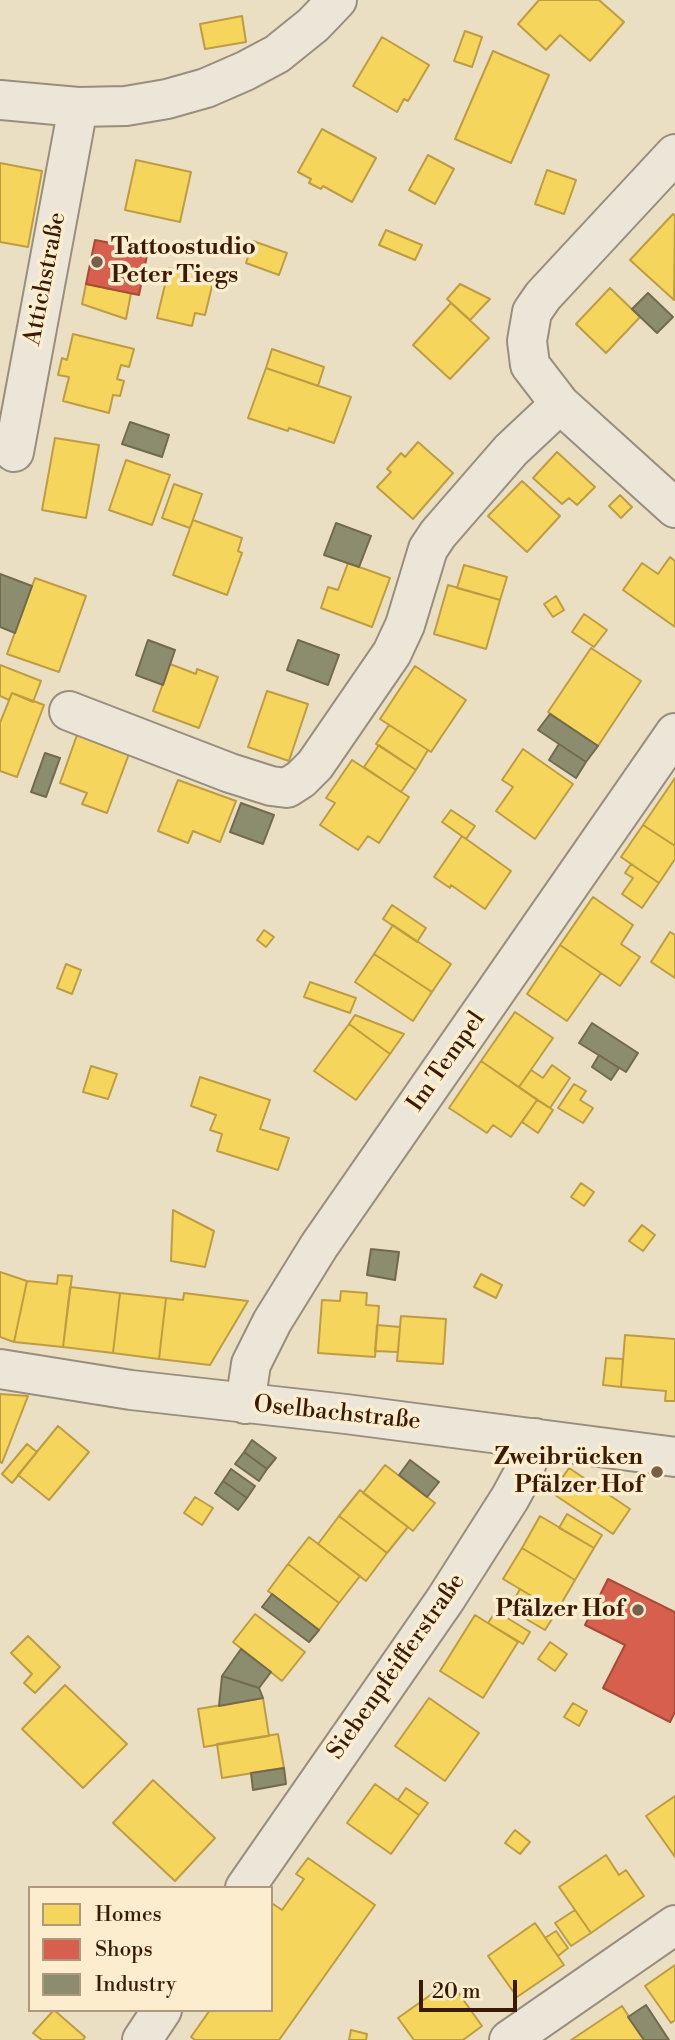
<!DOCTYPE html>
<meta charset="utf-8">
<style>
body{margin:0}
#map{position:relative;width:675px;height:2040px;overflow:hidden;background:#eadec3;font-family:"Libre Bodoni",serif}
canvas{display:block}
.legend{position:absolute;left:28px;top:1886px;width:245px;height:126px;box-sizing:border-box;background:#fbedce;border:2px solid #ae997d;margin:0;padding:9px 12px;list-style:none;font-size:21px;color:#3a1a04}
.legend li{display:flex;align-items:center;gap:14px;height:35px}
.legend b{width:35px;border:2px solid #ae997d}
.scale{position:absolute;left:419px;top:1980px;width:98px;height:32px;box-sizing:border-box;border:4px solid #3a1a04;border-top:0;padding-left:9px;font-size:21px;line-height:24px;white-space:nowrap;color:#3a1a04;-webkit-text-stroke:5px #fbedce;paint-order:stroke}
</style>
<div id="map">
<canvas width="675" height="2040"></canvas>
<ul class="legend">
<li><b style="height:19px;background:#f6d55c"></b>Homes</li>
<li><b style="height:19px;background:#d6604d"></b>Shops</li>
<li><b style="height:19px;background:#8c8c6e"></b>Industry</li>
</ul>
<div class="scale">20 m</div>
</div>
<script>
const c = document.querySelector('canvas').getContext('2d');
c.lineJoin = 'round';
function fill(path, color) { c.fillStyle = color; c.fill(path, 'evenodd'); }
const shape = rows => new Path2D(rows.map(r => 'M' + r).join(''));
function strokePath(path, color, width, dash) { c.strokeStyle = color; c.lineWidth = width; c.lineCap = dash ? 'butt' : 'round'; c.setLineDash(dash || []); c.stroke(path); }
function write(font, color, halo, rows, align = 'center') {
  c.font = font + ' "Libre Bodoni",serif'; c.lineWidth = 7; c.setLineDash([]); c.textBaseline = 'middle'; c.strokeStyle = halo; c.fillStyle = color; for (const [text, x, y, turn = 0] of rows) {
    c.save(); c.translate(x, y); c.rotate((+turn || 0) * Math.PI / 180); c.textAlign = isNaN(turn) ? turn : align; if (halo) c.strokeText(text, 0, 0); c.fillText(text, 0, 0); c.restore();
  }
}
const homes = shape([
 [539,0,599,0,624,22,590,61,560,35,546,50,518,24,539,0],
 [242,16,246,42,205,49,200,24,242,16],
 [465,31,482,37,472,67,454,61,465,31],
 [382,37,429,65,408,101,404,99,397,112,353,86,382,37],
 [493,51,549,75,511,163,455,139,493,51],
 [322,129,376,158,352,202,323,186,321,189,309,183,311,179,298,172,322,129],
 [428,155,454,169,435,204,409,190,428,155],
 [136,160,191,172,180,222,125,210,136,160],
 [0,163,42,171,28,247,0,242,0,163],
 [547,170,576,180,564,214,535,204,547,170],
 [673,214,675,216,674,300,630,260,673,214],
 [386,230,422,245,415,260,379,245,386,230],
 [253,241,287,253,279,275,246,263,253,241],
 [169,268,214,278,205,315,195,313,192,326,157,318,169,268],
 [86,284,131,293,126,319,82,304,86,284],
 [460,284,490,299,470,320,447,299,460,284],
 [610,288,640,317,606,353,576,324,610,288],
 [451,303,489,338,450,379,413,345,451,303],
 [73,334,134,349,129,367,121,365,117,379,124,381,120,396,113,395,109,413,63,401,69,377,58,375,62,358,67,360,73,334],
 [272,349,324,367,318,386,266,368,272,349],
 [266,368,351,397,334,443,289,428,288,431,248,418,266,368],
 [55,438,99,445,86,518,42,510,55,438],
 [418,442,453,473,413,519,377,487,391,472,387,469,401,453,405,457,418,442],
 [557,452,595,487,577,505,569,498,562,504,533,478,557,452],
 [126,460,170,475,152,525,109,510,126,460],
 [522,481,560,516,527,552,488,516,522,481],
 [174,484,202,494,190,528,162,518,174,484],
 [620,495,632,507,621,518,609,506,620,495],
 [193,520,242,538,238,551,242,553,227,595,173,575,193,520],
 [670,557,675,561,675,627,623,590,642,563,658,574,670,557],
 [348,563,390,578,372,627,321,608,328,587,338,590,348,563],
 [464,565,507,577,500,600,457,588,464,565],
 [35,578,86,596,59,672,7,654,35,578],
 [448,585,500,600,486,649,434,634,448,585],
 [556,596,564,610,553,617,544,604,556,596],
 [584,614,607,630,594,647,572,632,584,614],
 [591,648,641,681,598,746,548,712,591,648],
 [170,664,196,674,197,669,218,677,199,728,153,711,170,664],
 [0,665,41,681,33,702,12,693,9,700,0,696,0,665],
 [415,666,466,700,431,752,380,719,415,666],
 [267,691,308,704,289,761,248,747,267,691],
 [12,693,44,705,17,777,0,771,0,723,12,693],
 [389,725,428,750,416,770,376,744,389,725],
 [77,735,129,754,107,813,82,804,87,793,60,783,77,735],
 [379,745,416,770,401,792,364,767,379,745],
 [523,749,573,784,535,839,496,811,513,787,502,780,523,749],
 [352,760,409,797,379,843,368,836,358,850,320,825,335,803,326,798,352,760],
 [675,778,675,846,643,825,675,778],
 [178,780,236,801,220,842,193,831,188,843,158,831,178,780],
 [451,810,475,826,466,839,442,822,451,810],
 [643,825,675,846,675,859,659,883,621,857,643,825],
 [462,836,511,871,485,909,451,885,450,888,434,877,462,836],
 [631,864,659,883,642,908,622,894,633,878,625,873,631,864],
 [593,897,633,925,621,944,640,957,620,986,560,945,593,897],
 [392,905,426,928,417,942,383,919,392,905],
 [393,925,451,964,432,992,374,954,393,925],
 [264,930,274,937,266,947,257,940,264,930],
 [670,932,675,935,675,978,651,962,670,932],
 [560,945,601,973,567,1021,527,994,560,945],
 [374,954,432,992,413,1021,355,982,374,954],
 [66,964,81,970,72,994,57,988,66,964],
 [310,982,356,998,350,1013,304,997,310,982],
 [515,1012,553,1038,519,1087,481,1061,515,1012],
 [355,1015,404,1034,390,1054,349,1024,355,1015],
 [349,1024,390,1054,356,1100,314,1071,349,1024],
 [481,1061,537,1100,511,1137,493,1125,487,1133,449,1108,481,1061],
 [552,1065,570,1078,550,1108,519,1087,531,1070,543,1078,552,1065],
 [91,1066,117,1074,108,1099,83,1092,91,1066],
 [200,1077,270,1100,260,1129,289,1138,278,1170,217,1151,222,1134,210,1130,216,1115,191,1106,200,1077],
 [574,1084,586,1091,580,1100,593,1108,583,1123,558,1108,574,1084],
 [537,1100,553,1110,538,1133,522,1122,537,1100],
 [581,1183,594,1192,584,1206,571,1197,581,1183],
 [173,1210,214,1231,205,1267,171,1261,173,1210],
 [642,1225,655,1235,643,1251,629,1241,642,1225],
 [0,1272,27,1281,14,1342,0,1337,0,1272],
 [481,1274,502,1285,496,1298,474,1287,481,1274],
 [58,1275,72,1276,63,1347,14,1342,27,1281,57,1284,58,1275],
 [70,1287,120,1293,113,1353,63,1347,70,1287],
 [341,1291,367,1293,366,1305,379,1306,375,1357,318,1353,322,1300,340,1301,341,1291],
 [120,1293,166,1298,159,1359,113,1353,120,1293],
 [184,1293,248,1301,210,1365,159,1359,166,1298,183,1300,184,1293],
 [401,1316,446,1319,443,1364,397,1361,401,1316],
 [377,1325,400,1327,398,1352,375,1351,377,1325],
 [625,1335,675,1339,675,1401,665,1401,666,1391,621,1387,625,1335],
 [606,1358,623,1359,621,1387,603,1385,606,1358],
 [0,1394,28,1396,2,1463,0,1462,0,1394],
 [58,1426,89,1452,49,1500,18,1475,58,1426],
 [27,1444,37,1452,12,1483,2,1474,27,1444],
 [385,1465,435,1503,413,1531,363,1493,385,1465],
 [569,1468,630,1509,613,1534,552,1493,569,1468],
 [360,1490,408,1527,387,1553,339,1516,360,1490],
 [195,1497,213,1508,202,1525,184,1513,195,1497],
 [567,1514,602,1535,594,1548,559,1528,567,1514],
 [339,1516,387,1553,366,1581,318,1544,339,1516],
 [540,1516,594,1548,575,1580,522,1548,540,1516],
 [309,1537,360,1576,339,1603,288,1564,309,1537],
 [522,1548,575,1580,557,1611,503,1579,522,1548],
 [288,1564,339,1603,319,1630,268,1591,288,1564],
 [520,1589,557,1611,545,1630,509,1609,520,1589],
 [496,1611,530,1632,523,1644,488,1623,496,1611],
 [255,1614,305,1652,282,1681,233,1642,255,1614],
 [475,1615,518,1642,483,1698,440,1671,475,1615],
 [28,1636,60,1667,35,1693,24,1683,32,1674,11,1653,28,1636],
 [550,1642,567,1654,555,1671,538,1659,550,1642],
 [65,1685,127,1744,83,1788,22,1729,65,1685],
 [263,1698,269,1736,204,1747,198,1709,263,1698],
 [429,1698,479,1733,445,1781,395,1746,429,1698],
 [573,1703,587,1711,579,1726,564,1717,573,1703],
 [278,1734,284,1768,222,1778,217,1744,278,1734],
 [153,1780,215,1838,175,1881,113,1823,153,1780],
 [375,1784,419,1815,391,1854,347,1823,375,1784],
 [406,1788,428,1803,419,1815,398,1800,406,1788],
 [675,1796,675,1857,646,1816,675,1796],
 [515,1830,530,1842,520,1854,505,1843,515,1830],
 [606,1855,619,1875,626,1870,644,1896,591,1933,559,1887,606,1855],
 [308,1858,375,1905,279,2040,195,2040,191,2037,210,2010,271,2010,271,1906,273,1904,282,1910,304,1879,296,1874,308,1858],
 [575,1910,591,1933,571,1946,555,1923,575,1910],
 [535,1923,564,1965,517,1997,488,1956,535,1923],
 [556,1931,568,1948,558,1956,545,1938,556,1931],
 [675,1965,675,2020,671,2023,645,1986,675,1965],
 [450,1981,482,2026,463,2040,414,2040,398,2018,450,1981],
 [622,2006,644,2040,571,2040,622,2006],
 [54,2010,85,2037,83,2040,42,2040,33,2033,54,2010],
 [351,2030,367,2034,366,2040,349,2040,351,2030]
]);
fill(homes, '#f6d55c');
strokePath(homes, '#be9d42', 2);
const shops = shape([
 [95,240,148,250,139,295,86,284,95,240],
 [608,1579,675,1612,675,1712,670,1722,603,1688,625,1645,585,1625,608,1579]
]);
fill(shops, '#d6604d');
strokePath(shops, '#a74b37', 2);
const industry = shape([
 [648,293,673,317,657,333,632,309,648,293],
 [130,422,169,435,162,457,122,444,130,422],
 [336,523,371,536,359,567,324,555,336,523],
 [0,574,32,586,15,633,0,627,0,574],
 [148,640,175,650,163,685,136,675,148,640],
 [298,640,339,655,328,685,287,670,298,640],
 [550,714,598,746,586,762,538,730,550,714],
 [559,744,586,762,576,778,549,760,559,744],
 [45,753,60,758,46,797,31,792,45,753],
 [241,803,274,815,263,844,230,832,241,803],
 [592,1023,638,1053,626,1072,579,1043,592,1023],
 [599,1055,619,1068,611,1080,592,1067,599,1055],
 [371,1249,399,1252,395,1280,367,1275,371,1249],
 [252,1440,276,1458,267,1469,244,1452,252,1440],
 [244,1452,267,1469,259,1481,235,1464,244,1452],
 [410,1460,439,1482,427,1497,399,1475,410,1460],
 [231,1469,255,1486,247,1498,223,1481,231,1469],
 [223,1481,247,1498,238,1510,215,1493,223,1481],
 [272,1594,319,1630,309,1642,262,1607,272,1594],
 [241,1649,271,1672,259,1688,222,1676,241,1649],
 [222,1676,259,1688,263,1698,219,1706,222,1676],
 [284,1768,286,1784,253,1790,251,1773,284,1768],
 [646,2005,669,2040,644,2040,628,2017,646,2005]
]);
fill(industry, '#8c8c6e');
strokePath(industry, '#736a4e', 2);
const minor = shape([
 [0,100,78,107,126,106,167,99,206,88,245,71,277,54,313,25,337,0],
 [675,154,543,296,532,312,527,341,530,365,560,404,675,508],
 [14,452,78,107],
 [69,711,230,773,271,786,287,788,301,779,315,765,392,653,405,625,428,549,438,534,511,450,560,404],
 [0,1369,131,1390,346,1414,675,1457],
 [245,1404,251,1364,272,1322,319,1246,675,733],
 [245,1888,445,1600,510,1498,523,1474,535,1438],
 [142,2040,162,2010],
 [509,2040,675,1925]
]);
strokePath(minor, '#998e7d', 42);
strokePath(minor, '#ece6d9', 38);
for (const [x, y, r, color] of [
 [97,262,7,"#785f47"],
 [657,1472,7,"#785f47"],
 [638,1610,7,"#785f47"]
]) { const dot = new Path2D(); dot.arc(x, y, r, 0, 2 * Math.PI); c.fillStyle = color; c.fill(dot); strokePath(dot, '#fbedce', 2.5); }
write('bold 24px', '#3a1a04', '#fbedce', [
 ["Tattoostudio",111,248,"left"],
 ["Peter Tiegs",111,276,"left"],
 ["Zweibrücken",643,1458],
 ["Pfälzer Hof",643,1486],
 ["Pfälzer Hof",624,1610]
], 'right');
write('24px', '#3a1a04', '#fbedce', [
 ["Attichstraße",46,279,-79],
 ["Im Tempel",447,1062,-55],
 ["Oselbachstraße",337,1414,6],
 ["Siebenpfeifferstraße",397,1667,-55]
]);
</script>
